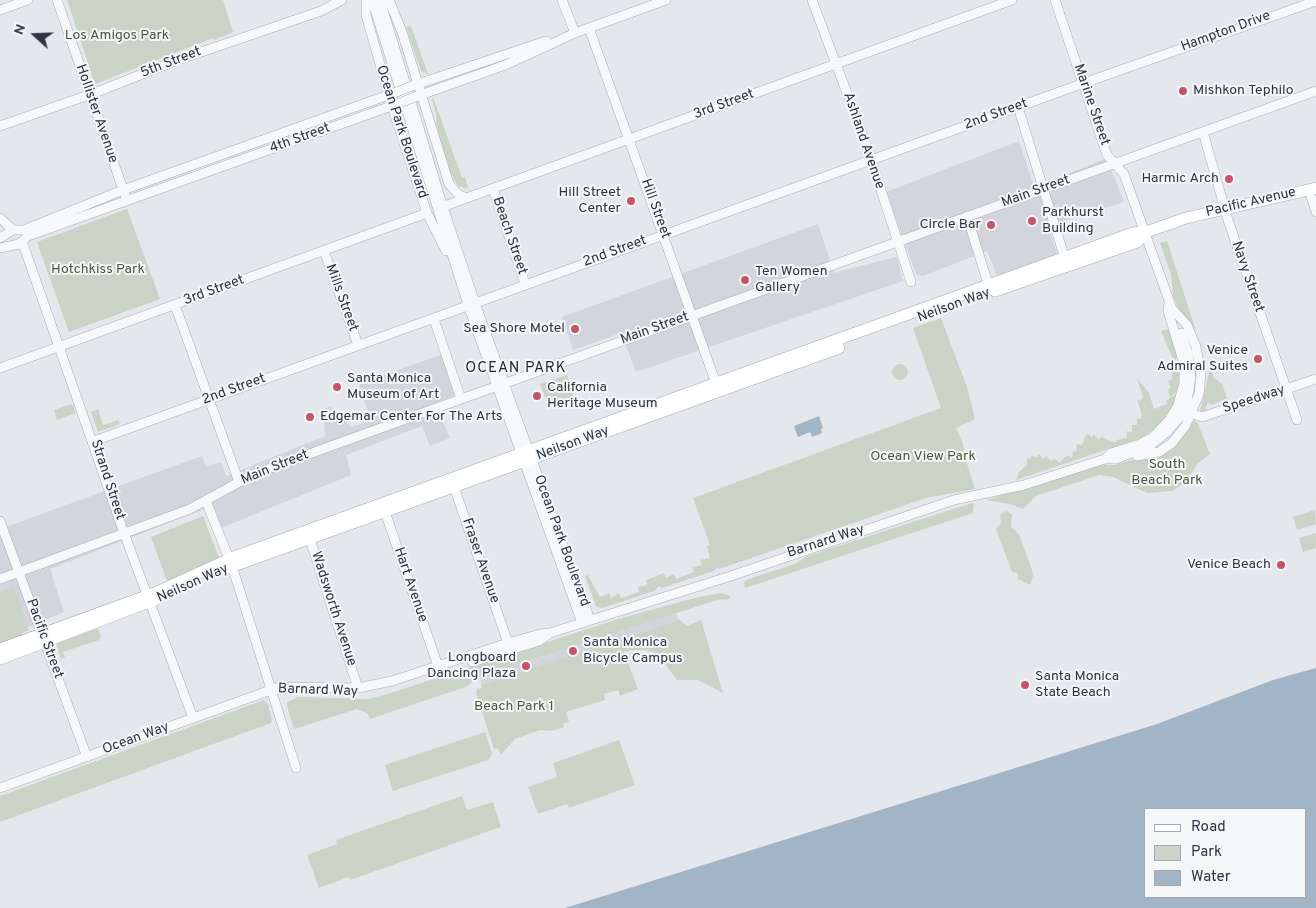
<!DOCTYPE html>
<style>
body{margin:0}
#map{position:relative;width:1316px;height:908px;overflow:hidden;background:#e4e7eb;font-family:Overpass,sans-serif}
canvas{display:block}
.legend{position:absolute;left:1144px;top:808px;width:162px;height:90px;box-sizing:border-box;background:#f4f6f8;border:1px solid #a4a9af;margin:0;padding:6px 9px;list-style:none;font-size:15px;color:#2d3542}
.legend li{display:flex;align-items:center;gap:10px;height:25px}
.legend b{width:25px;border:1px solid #a4a9af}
.north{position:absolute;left:10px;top:10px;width:50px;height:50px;-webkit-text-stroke:4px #f4f6f8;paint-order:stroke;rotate:290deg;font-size:14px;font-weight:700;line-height:20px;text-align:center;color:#2d3542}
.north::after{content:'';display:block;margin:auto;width:18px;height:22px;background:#2d3542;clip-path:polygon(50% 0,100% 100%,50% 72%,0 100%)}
</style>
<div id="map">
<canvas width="1316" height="908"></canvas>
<ul class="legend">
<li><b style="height:6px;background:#fff"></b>Road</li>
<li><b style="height:14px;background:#cad4c6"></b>Park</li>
<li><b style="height:14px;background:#a2b5c7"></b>Water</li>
</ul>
<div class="north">N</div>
</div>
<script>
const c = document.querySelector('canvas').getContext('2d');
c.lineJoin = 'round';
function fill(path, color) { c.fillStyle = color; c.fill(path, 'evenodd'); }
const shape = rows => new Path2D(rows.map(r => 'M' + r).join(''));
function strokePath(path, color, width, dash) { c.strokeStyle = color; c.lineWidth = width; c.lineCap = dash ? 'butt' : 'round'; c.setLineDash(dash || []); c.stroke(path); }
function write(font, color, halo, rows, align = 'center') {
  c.font = font + ' Overpass,sans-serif'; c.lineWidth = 4; c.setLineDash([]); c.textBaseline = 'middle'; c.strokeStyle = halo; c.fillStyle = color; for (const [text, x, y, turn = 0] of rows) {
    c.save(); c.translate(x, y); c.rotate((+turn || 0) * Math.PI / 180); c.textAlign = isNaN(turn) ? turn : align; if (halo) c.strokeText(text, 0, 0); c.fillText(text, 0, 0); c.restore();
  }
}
fill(shape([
 [1019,141,1034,187,1107,158,1124,202,1048,226,1057,253,1055,255,997,276,987,251,923,276,916,274,886,192],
 [818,224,834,273,895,257,897,257,903,281,636,372,621,333,573,350,562,317],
 [443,354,455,395,435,403,450,438,430,446,422,426,346,455,351,475,221,528,212,506,50,569,64,612,0,639,0,529,202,456,206,467,221,462,226,476,325,436,323,409,331,406,351,427,371,421,359,384],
 [676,613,679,621,481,685,480,677]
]), '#d2d6dc');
fill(shape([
 [67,0,223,0,233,32,214,40,213,38,95,84],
 [411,26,423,60,428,74,421,71,406,27],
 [433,97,462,178,465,177,468,187,466,188,458,186,450,172,437,129,436,112,432,101],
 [127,209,160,299,69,332,37,242],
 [1167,241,1196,331,1181,314,1173,296,1171,274,1160,243],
 [941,318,967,387,974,414,974,420,956,428,963,444,965,457,975,489,926,498,719,569,718,567,714,571,662,588,659,586,654,591,602,608,596,606,585,576,588,575,600,597,609,593,611,598,619,593,621,598,639,592,638,587,647,585,646,580,664,573,666,578,674,574,676,579,694,572,692,567,702,565,700,560,710,558,707,546,710,545,693,498,941,408,913,328],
 [1169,329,1177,354,1176,360,1169,363,1173,359,1161,331],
 [1175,363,1180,368,1180,382,1177,391,1170,397,1168,390,1171,387,1168,381,1172,379,1171,365],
 '892 372a8 8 0 1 1 16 0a8 8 0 1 1-16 0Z',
 [1210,368,1214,378,1222,384,1227,398,1212,405,1208,403,1205,408,1210,411,1204,413,1200,411],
 [567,375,574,392,572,398,549,407,540,384],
 [1137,378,1149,393,1154,409,1167,404,1166,401,1177,393,1173,406,1158,426,1141,438,1016,480,1019,472,1027,465,1027,458,1031,459,1031,456,1037,457,1039,454,1044,459,1046,456,1052,461,1054,458,1060,463,1062,459,1068,456,1072,458,1073,451,1076,452,1077,444,1082,445,1086,435,1089,434,1092,437,1094,434,1098,439,1102,437,1115,443,1117,440,1127,438,1127,431,1132,432,1132,425,1137,425,1137,419,1141,419,1142,415,1137,399,1140,401,1143,397],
 [72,404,76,413,57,420,54,410],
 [98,409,103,425,118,420,120,424,98,432,91,412],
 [1194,421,1197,422,1210,454,1197,464,1186,482,1172,491,1147,493,1113,477,1099,475,1036,496,1023,509,1010,504,986,500,1099,465,1115,465,1141,457,1157,458,1175,445],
 [972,503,974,504,973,513,745,588,744,582,746,580,795,564,807,556],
 [1315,510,1316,524,1297,530,1293,517],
 [1006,511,1012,514,1011,527,1019,534,1032,570,1033,576,1030,585,1018,579,1018,573,1012,572,996,529,1001,523,1000,515],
 [203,516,219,558,167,581,151,537],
 [1316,533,1316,548,1303,552,1299,538],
 [14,587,29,630,22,633,23,637,0,645,0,592],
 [721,593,730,596,730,599,717,600,476,678,466,687,370,719,367,713,357,709,294,729,286,703,298,697,369,699,391,693,618,619,694,598],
 [680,620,687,626,701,620,723,693,698,680,677,680,658,654,646,650,632,650,624,652,638,689,620,696,618,690,604,694,605,700,566,712,569,721,563,724,564,727,551,731,540,730,515,739,501,755,498,748,494,749,476,693,477,689,482,688,481,685],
 [98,628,101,637,99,640,63,652,65,657,61,659,57,647,58,643],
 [264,700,268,704,272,720,271,723,0,822,0,796],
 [485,732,492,754,488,760,393,791,385,765],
 [619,740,635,785,569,808,567,804,538,814,528,787,557,777,553,763],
 [462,796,467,810,493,802,501,827,350,880,349,877,319,888,307,855,337,844,336,840]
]), '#cad4c6');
fill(shape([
 [819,416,823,428,821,429,822,433,812,437,810,432,798,437,794,426],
 [1316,668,1316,908,565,908,1157,724,1273,680],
 [1145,809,1305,809,1305,897,1145,897]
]), '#a2b5c7');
const minor = shape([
 [57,0,125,195],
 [366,0,366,15,392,106,427,213,446,251],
 [372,0,468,305,582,623],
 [380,0,443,207,475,303,590,620],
 [389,0,402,32,449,184,459,195,467,198],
 [562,0,575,33],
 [812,0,865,141,911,282],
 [1055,0,1107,155,1124,174,1172,309],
 [0,10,28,0],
 [589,28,718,389],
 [412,86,546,41],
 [415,97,508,64,575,33,666,0],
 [1018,107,1066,262],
 [0,126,97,92,175,61,321,11,342,0],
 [1203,132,1228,220,1297,420],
 [493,189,525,284],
 [1309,190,1316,212],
 [439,208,1012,0],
 [967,216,990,290],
 [0,218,13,230],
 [0,238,13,230,24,230,123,190,394,93],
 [22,241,124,533,193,718],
 [0,248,19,244,28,236,397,104],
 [324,251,358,345],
 [175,305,239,482],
 [434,319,461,399],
 [0,368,427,213],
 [1193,414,1202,417,1316,379],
 [94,441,1084,83,1316,1],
 [1137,456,1159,452,1172,443,1186,425,1199,394,1201,374,1196,347,1187,325,1173,310],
 [1105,459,1116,459,1151,445,1167,432,1179,418,1187,401,1191,378,1188,353,1181,333],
 [452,481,508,643],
 [206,501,232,566,296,768],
 [383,506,438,666],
 [0,521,87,757],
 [308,533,358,688],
 [0,579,190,509,254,474,331,446,1316,91],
 [472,662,539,641,550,633],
 [0,788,279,687,358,688,392,681,508,643,540,634,550,633,731,576,954,500,1024,485,1105,459,1111,453,1140,444,1153,437,1170,419,1178,405,1184,383,1184,364,1168,311,1169,304]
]);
const major = shape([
 [995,291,1137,242,1146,232],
 [222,570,839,348],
 [0,649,155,593,234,557,1133,233,1146,232,1186,218,1316,188],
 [0,659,159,598]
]);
strokePath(minor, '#a9aeb5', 10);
strokePath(major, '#a4acb5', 12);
strokePath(minor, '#f6f8f9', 9);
strokePath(major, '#fff', 11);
const minorBridge = shape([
 [394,93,412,86],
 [397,104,415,97]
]);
strokePath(minorBridge, '#a9aeb5', 10, []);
strokePath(minorBridge, '#f6f8f9', 9);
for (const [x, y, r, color] of [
 [1183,91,5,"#c45569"],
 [1229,179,5,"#c45569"],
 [631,201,5,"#c45569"],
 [1032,221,5,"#c45569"],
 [991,225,5,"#c45569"],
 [745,280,5,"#c45569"],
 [575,329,5,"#c45569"],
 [1258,359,5,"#c45569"],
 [337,387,5,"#c45569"],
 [537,396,5,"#c45569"],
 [310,417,5,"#c45569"],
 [1281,565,5,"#c45569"],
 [573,651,5,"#c45569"],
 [526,666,5,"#c45569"],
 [1025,685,5,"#c45569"]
]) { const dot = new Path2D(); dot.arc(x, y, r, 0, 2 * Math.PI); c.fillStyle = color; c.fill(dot); strokePath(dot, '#f4f6f8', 2); }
write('14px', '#2d3542', '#f4f6f8', [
 ["Hampton Drive",1226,32,-20],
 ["5th Street",171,63,-21],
 ["3rd Street",724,105,-20],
 ["Marine Street",1091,105,71],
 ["Hollister Avenue",96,114,71],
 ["2nd Street",996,115,-20],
 ["Ocean Park Boulevard",401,132,72],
 ["4th Street",300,139,-20],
 ["Ashland Avenue",863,141,71],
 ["Main Street",1036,192,-20],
 ["Pacific Avenue",1251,203,-13],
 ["Hill Street",655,209,70],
 ["Beach Street",509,236,71],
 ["2nd Street",615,252,-20],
 ["Navy Street",1247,277,71],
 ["3rd Street",214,291,-20],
 ["Mills Street",341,298,70],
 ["Neilson Way",954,306,-20],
 ["Main Street",655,329,-20],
 ["2nd Street",234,390,-20],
 ["Speedway",1254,400,-18],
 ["Neilson Way",573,444,-20],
 ["Main Street",275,468,-22],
 ["Strand Street",107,480,72],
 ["Ocean Park Boulevard",561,541,70],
 ["Barnard Way",826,542,-18],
 ["Fraser Avenue",480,561,71],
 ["Neilson Way",193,584,-24],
 ["Hart Avenue",410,585,71],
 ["Wadsworth Avenue",333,609,72],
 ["Pacific Street",44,639,70],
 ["Barnard Way",318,691,2],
 ["Ocean Way",136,739,-20]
]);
write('14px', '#435c3b', '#f4f6f8', [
 ["Los Amigos Park",117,36],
 ["Hotchkiss Park",98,270],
 ["Ocean View Park",923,457],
 ["South",1167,465],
 ["Beach Park",1167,481],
 ["Beach Park 1",514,707]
]);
write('14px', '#2d3542', '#f4f6f8', [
 ["Mishkon Tephilo",1193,91],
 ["Harmic Arch",1219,179,"right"],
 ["Hill Street",621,193,"right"],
 ["Center",621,209,"right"],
 ["Parkhurst",1042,213],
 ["Building",1042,229],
 ["Circle Bar",981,225,"right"],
 ["Ten Women",755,272],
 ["Gallery",755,288],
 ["Sea Shore Motel",565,329,"right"],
 ["Venice",1248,351,"right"],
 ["Admiral Suites",1248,367,"right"],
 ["Santa Monica",347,379],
 ["Museum of Art",347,395],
 ["California",547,388],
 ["Heritage Museum",547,404],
 ["Edgemar Center For The Arts",320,417],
 ["Venice Beach",1271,565,"right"],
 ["Santa Monica",583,643],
 ["Bicycle Campus",583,659],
 ["Longboard",516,658,"right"],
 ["Dancing Plaza",516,674,"right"],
 ["Santa Monica",1035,677],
 ["State Beach",1035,693]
], 'left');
c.letterSpacing = '1px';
write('15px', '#1f2633', '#f4f6f8', [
 ["OCEAN PARK",516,369]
]);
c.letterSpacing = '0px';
</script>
